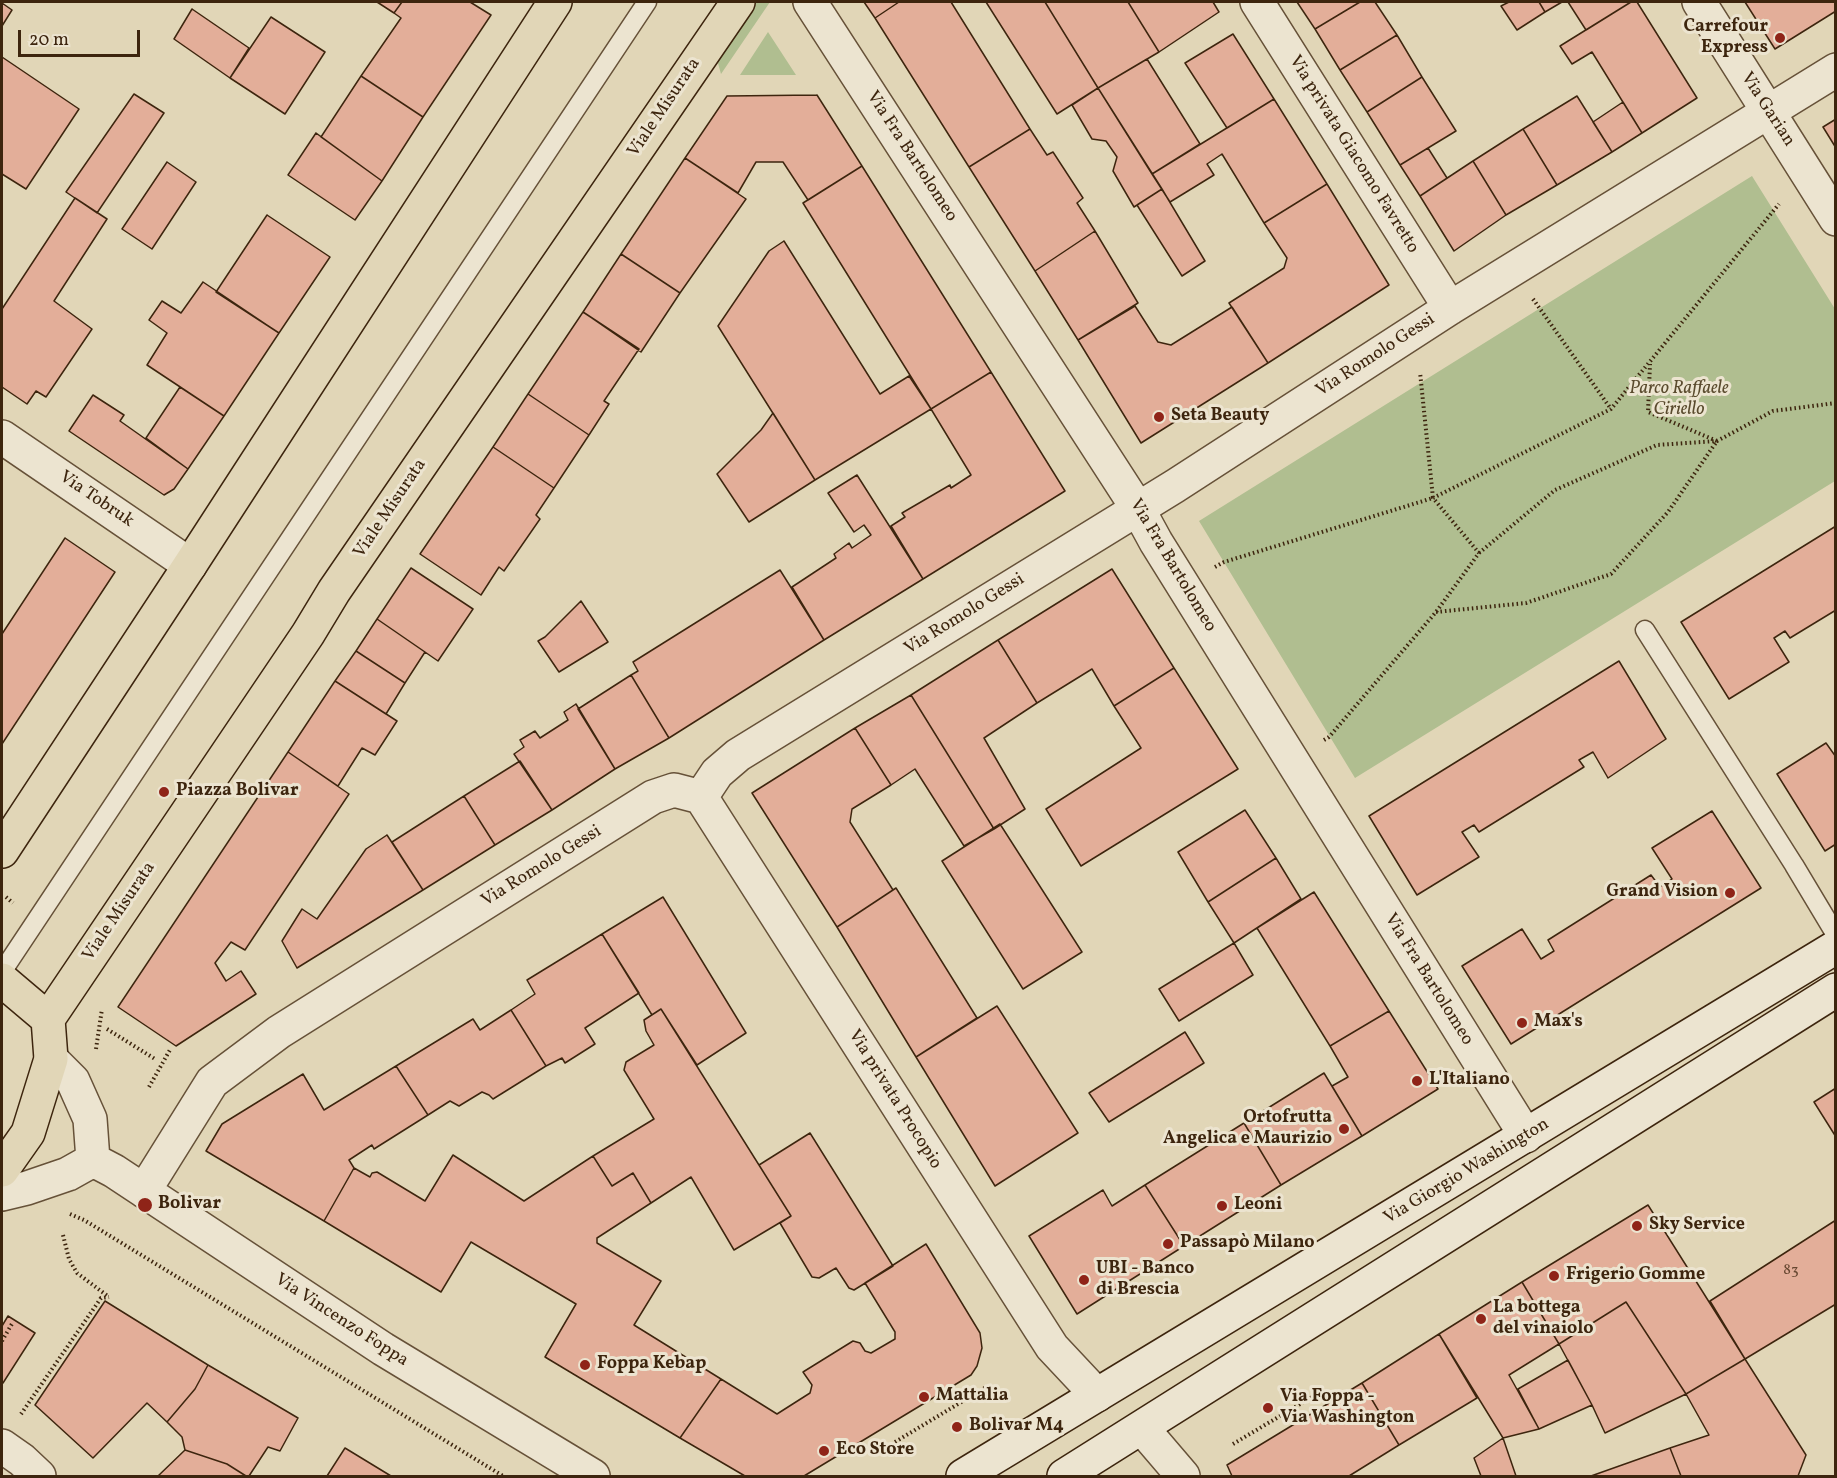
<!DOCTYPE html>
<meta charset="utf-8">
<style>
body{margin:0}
#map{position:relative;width:1837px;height:1478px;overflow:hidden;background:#e1d6b7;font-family:Vollkorn,serif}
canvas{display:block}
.frame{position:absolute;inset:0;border:3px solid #3d250e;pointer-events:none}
.scale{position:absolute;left:18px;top:30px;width:122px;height:27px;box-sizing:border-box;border:3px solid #3d250e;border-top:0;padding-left:8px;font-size:18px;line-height:21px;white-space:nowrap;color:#3d250e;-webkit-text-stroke:4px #ece4d0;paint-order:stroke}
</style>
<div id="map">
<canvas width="1837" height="1478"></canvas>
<div class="frame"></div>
<div class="scale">20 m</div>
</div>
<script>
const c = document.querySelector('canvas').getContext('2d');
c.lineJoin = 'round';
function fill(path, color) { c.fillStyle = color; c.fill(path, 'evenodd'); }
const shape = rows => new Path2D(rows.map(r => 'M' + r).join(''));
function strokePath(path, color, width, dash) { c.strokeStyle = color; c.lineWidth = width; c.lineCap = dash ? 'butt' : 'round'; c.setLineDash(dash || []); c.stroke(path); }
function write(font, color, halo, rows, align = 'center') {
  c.font = font + ' Vollkorn,serif'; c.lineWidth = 6; c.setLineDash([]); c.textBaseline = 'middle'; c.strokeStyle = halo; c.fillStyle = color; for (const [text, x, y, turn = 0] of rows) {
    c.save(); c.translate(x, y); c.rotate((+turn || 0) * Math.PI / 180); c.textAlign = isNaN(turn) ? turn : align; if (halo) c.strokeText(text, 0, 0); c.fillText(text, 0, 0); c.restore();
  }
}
fill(shape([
 [753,2,770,2,721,74,716,56],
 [768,32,796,75,740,75],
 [1752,176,1835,309,1835,481,1355,778,1199,521]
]), '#b0be90');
const building = shape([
 [377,2,402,2,394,13,377,2],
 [402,2,470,2,491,15,423,117,361,76,401,18,394,13,402,2],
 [864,2,899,2,875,18,864,2],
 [899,2,951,2,1030,129,969,167,875,18,899,2],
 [986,2,1045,2,1098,88,1057,114,986,2],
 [1045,2,1128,2,1159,52,1098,88,1045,2],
 [1128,2,1213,2,1219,12,1159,52,1128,2],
 [1297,2,1360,2,1315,29,1297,2],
 [1360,2,1375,2,1397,35,1340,70,1315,29,1360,2],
 [1509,2,1539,2,1545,12,1517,30,1501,6,1509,2],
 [1539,2,1562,2,1545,12,1539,2],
 [1568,2,1631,2,1586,30,1568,2],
 [1631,2,1637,2,1697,98,1642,133,1592,52,1572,64,1560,46,1631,2],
 [1745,2,1836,2,1836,11,1775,49,1745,2],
 [2,3,12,10,2,26,2,3],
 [192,9,249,48,230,78,174,39,192,9],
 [271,17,325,52,285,114,230,78,271,17],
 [1233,34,1274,99,1227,128,1185,63,1233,34],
 [1397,35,1422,77,1367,112,1340,70,1397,35],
 [2,57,79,109,26,189,2,174,2,57],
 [1147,59,1200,144,1152,174,1098,88,1147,59],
 [361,76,423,117,382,181,321,137,361,76],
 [1422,77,1456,131,1400,165,1367,112,1422,77],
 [1098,88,1162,189,1134,207,1113,171,1117,157,1106,141,1092,139,1072,105,1098,88],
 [134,94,164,113,97,213,66,192,134,94],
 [817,95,862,166,808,200,783,162,756,162,738,193,685,158,727,96,817,95],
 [1577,96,1612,152,1557,185,1523,129,1577,96],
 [1274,99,1327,184,1264,223,1222,154,1207,164,1214,175,1170,202,1152,174,1274,99],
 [1623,102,1642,133,1612,152,1593,122,1623,102],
 [1836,119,1836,148,1823,127,1836,119],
 [1030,129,1047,155,1053,152,1083,198,1077,203,1095,231,1035,271,969,167,1030,129],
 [1523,129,1557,185,1506,215,1473,161,1523,129],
 [316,133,382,181,355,220,288,175,316,133],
 [1428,148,1447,178,1420,196,1400,165,1428,148],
 [685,158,746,199,680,293,621,254,685,158],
 [1473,161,1506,215,1454,251,1420,196,1473,161],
 [167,162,196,182,152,249,122,229,167,162],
 [862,166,991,372,931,409,803,203,862,166],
 [1327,184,1389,285,1268,363,1229,303,1284,268,1287,258,1264,223,1327,184],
 [1162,189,1205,261,1182,276,1137,205,1162,189],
 [75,198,107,219,54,301,92,329,46,397,36,391,27,404,2,387,2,309,75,198],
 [267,215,330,257,279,333,216,292,267,215],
 [1095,231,1138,303,1078,340,1035,271,1095,231],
 [784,241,880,394,909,376,931,409,815,480,718,326,769,251,784,241],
 [621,254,680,293,641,352,583,312,621,254],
 [203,282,279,333,224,416,147,365,167,333,149,320,162,301,181,313,203,282],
 [1135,306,1158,342,1171,345,1232,307,1268,363,1141,443,1078,340,1135,306],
 [583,312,639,349,604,401,609,404,589,435,528,394,583,312],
 [991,372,1065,491,923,579,891,526,905,517,902,513,950,485,951,488,971,475,931,409,991,372],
 [180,387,224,416,188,469,146,438,180,387],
 [528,394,589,435,554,488,493,447,528,394],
 [93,395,124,415,120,421,188,469,174,489,164,495,69,431,93,395],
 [773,413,815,480,749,522,717,474,761,430,773,413],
 [493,447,554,488,536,515,540,519,504,571,499,567,481,595,420,554,493,447],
 [857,475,923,579,824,640,792,587,836,558,834,554,849,543,852,548,871,535,864,525,854,532,828,493,857,475],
 [1836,526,1836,610,1790,638,1785,631,1774,638,1789,662,1729,699,1681,622,1836,526],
 [65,538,115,572,2,744,2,634,65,538],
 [411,568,473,609,438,661,377,619,411,568],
 [1112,569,1174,668,1114,706,1092,669,1037,703,998,640,1112,569],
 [780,570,824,640,669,738,631,675,638,671,633,662,780,570],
 [581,601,608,642,559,672,538,641,545,637,581,601],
 [377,619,425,652,405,683,356,651,377,619],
 [998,640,1037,703,984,738,1025,809,994,829,911,695,998,640],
 [356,651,405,683,386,714,335,681,356,651],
 [1619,661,1666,739,1608,778,1593,752,1579,760,1584,767,1479,832,1474,825,1462,832,1479,857,1417,895,1369,816,1619,661],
 [1174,668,1238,769,1081,866,1046,809,1141,748,1114,706,1174,668],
 [631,675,669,738,615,769,578,709,631,675],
 [335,681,397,721,375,755,362,748,338,786,288,752,335,681],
 [911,695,994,829,964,846,915,769,891,785,855,728,911,695],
 [576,704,615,769,552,810,514,754,524,747,520,740,535,731,540,738,568,720,564,712,576,704],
 [855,728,891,785,852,809,850,822,893,890,837,927,752,793,855,728],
 [1826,743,1836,757,1836,844,1825,851,1777,774,1826,743],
 [288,752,349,794,245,950,231,942,215,963,226,981,241,971,256,994,176,1046,118,1007,288,752],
 [520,761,552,810,495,845,464,796,520,761],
 [464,796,495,845,423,890,392,842,464,796],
 [1245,810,1276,858,1208,902,1178,852,1245,810],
 [1712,811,1761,888,1511,1044,1462,966,1522,929,1541,959,1554,951,1548,940,1651,875,1660,887,1672,879,1652,848,1712,811],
 [1000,824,1082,952,1023,989,942,861,1000,824],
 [387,835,423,890,297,968,282,941,302,909,317,919,366,849,387,835],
 [1276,858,1301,899,1234,943,1208,902,1276,858],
 [896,888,977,1018,916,1057,837,927,896,888],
 [1314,892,1389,1011,1330,1046,1257,928,1314,892],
 [663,897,746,1033,697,1065,661,1009,652,1015,602,934,663,897],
 [602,934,639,993,585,1028,595,1044,565,1063,562,1058,546,1066,511,1010,535,994,527,980,602,934],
 [1234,943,1253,975,1179,1021,1159,989,1234,943],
 [997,1006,1078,1133,995,1186,916,1057,997,1006],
 [661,1009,791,1216,734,1250,691,1177,651,1203,633,1173,612,1186,593,1156,654,1119,624,1070,626,1062,654,1045,646,1031,644,1020,661,1009],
 [511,1010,546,1066,493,1099,489,1095,482,1092,459,1106,450,1101,428,1115,396,1066,473,1019,480,1030,511,1010],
 [1389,1011,1438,1089,1362,1136,1332,1086,1348,1077,1330,1046,1389,1011],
 [1185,1032,1204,1063,1109,1122,1089,1093,1185,1032],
 [396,1066,428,1115,374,1149,372,1145,349,1160,354,1168,324,1221,206,1151,222,1124,303,1074,324,1110,396,1066],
 [1324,1073,1362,1136,1281,1185,1244,1123,1324,1073],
 [1836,1088,1836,1137,1814,1102,1836,1088],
 [1244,1123,1281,1185,1184,1246,1145,1185,1244,1123],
 [810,1133,893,1266,854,1290,849,1288,836,1268,819,1278,812,1277,780,1223,791,1216,759,1165,810,1133],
 [453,1155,524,1201,593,1156,612,1186,633,1173,651,1203,597,1238,597,1243,661,1281,634,1325,721,1379,680,1438,545,1357,576,1304,471,1242,441,1292,324,1221,354,1168,370,1177,372,1173,377,1172,425,1201,453,1155],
 [1145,1185,1184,1246,1077,1314,1029,1236,1103,1190,1112,1206,1145,1185],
 [1648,1205,1745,1359,1686,1394,1626,1302,1559,1344,1522,1282,1648,1205],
 [1836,1220,1836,1304,1745,1359,1710,1301,1836,1220],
 [926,1244,980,1333,982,1348,977,1366,971,1375,804,1476,745,1476,680,1438,721,1379,777,1414,810,1393,812,1385,803,1372,853,1341,860,1343,865,1351,871,1353,895,1339,895,1332,865,1283,926,1244],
 [1522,1282,1559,1344,1509,1375,1539,1429,1503,1438,1439,1334,1522,1282],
 [105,1301,208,1365,195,1389,167,1422,147,1403,93,1458,35,1405,105,1301],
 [1626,1302,1686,1394,1605,1433,1592,1405,1559,1344,1626,1302],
 [8,1316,35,1333,3,1383,2,1382,2,1326,8,1316],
 [1439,1334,1477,1398,1399,1445,1362,1383,1439,1334],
 [1745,1359,1806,1455,1798,1476,1681,1476,1670,1448,1709,1435,1686,1394,1745,1359],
 [1568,1360,1592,1405,1539,1429,1518,1389,1568,1360],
 [208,1365,298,1418,280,1451,268,1447,249,1476,246,1476,227,1464,185,1450,182,1437,167,1422,195,1389,208,1365],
 [1362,1383,1399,1445,1349,1476,1232,1476,1227,1465,1362,1383],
 [1503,1438,1516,1476,1481,1476,1474,1458,1503,1438],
 [345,1448,391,1476,327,1476,345,1448],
 [1670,1448,1681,1476,1591,1476,1670,1448],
 [185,1450,227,1464,246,1476,158,1476,185,1450]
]);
fill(building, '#e3ae99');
strokePath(building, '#3d250e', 1.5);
const lane = shape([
 [1645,630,1794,865,1836,935],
 [2,972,647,2]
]);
const street = shape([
 [810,2,1138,509,1156,542,1526,1136],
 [1257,2,1450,308],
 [1699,2,1836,219],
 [2,437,190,565],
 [701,797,717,773,738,755,1175,486,1450,308,1836,70],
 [701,797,1052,1347,1097,1395],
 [51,1059,73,1081,90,1119,93,1160],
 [93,1160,114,1171,383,1349,593,1476],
 [144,1191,212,1082,279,1032,653,797,674,790,701,797],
 [2,1194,27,1188,68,1174,93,1160],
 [1142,1428,1183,1476],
 [2,1446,22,1460,39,1476]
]);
const secondary = shape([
 [963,1476,1836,947],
 [1064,1476,1836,990]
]);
const primary = shape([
 [2,851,190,565,555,2],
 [2,980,48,1019,51,1059,28,1133,2,1170],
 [48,1019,308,634,334,591,738,2]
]);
strokePath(lane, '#665138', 21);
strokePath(street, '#665138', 36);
strokePath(secondary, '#3d250e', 36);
strokePath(primary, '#3d250e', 36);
strokePath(shape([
 [1533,299,1611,409],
 [1479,553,1555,490,1657,445,1717,441,1773,411,1836,403],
 [1215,567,1224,562,1433,498,1420,372],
 [1436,612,1526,603,1611,574,1668,512,1717,441,1648,412,1650,364],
 [1324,740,1329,737,1436,612,1479,553,1433,498,1611,409,1779,204],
 [6,897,13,903],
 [107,1029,155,1059],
 [96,1049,102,1009],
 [149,1087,171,1048],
 [70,1214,84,1220,503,1476],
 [63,1235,69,1259,77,1273,109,1297],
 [2,1341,13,1322],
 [21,1414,101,1298,109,1297],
 [895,1442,988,1386],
 [1233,1444,1312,1397]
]), '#3d250e', 4, [1.5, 3]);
strokePath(lane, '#ece4d0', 18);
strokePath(street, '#ece4d0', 33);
strokePath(secondary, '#ece4d0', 33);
strokePath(primary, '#e1d6b7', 33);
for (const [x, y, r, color] of [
 [1780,38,6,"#8f2418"],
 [1159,417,6,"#8f2418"],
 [164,792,6,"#8f2418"],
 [1730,893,6,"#8f2418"],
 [1522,1023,6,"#8f2418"],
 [1417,1081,6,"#8f2418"],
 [1344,1129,6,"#8f2418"],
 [145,1205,8,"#8f2418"],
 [1222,1206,6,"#8f2418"],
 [1637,1226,6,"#8f2418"],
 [1168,1244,6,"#8f2418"],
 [1554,1276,6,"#8f2418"],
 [1084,1280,6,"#8f2418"],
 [1481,1319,6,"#8f2418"],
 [585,1365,6,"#8f2418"],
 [924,1397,6,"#8f2418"],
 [1268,1408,6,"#8f2418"],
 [957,1427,6,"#8f2418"],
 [824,1451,6,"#8f2418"]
]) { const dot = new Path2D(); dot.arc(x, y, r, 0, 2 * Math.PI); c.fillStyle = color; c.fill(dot); strokePath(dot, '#ece4d0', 2); }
write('15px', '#664731', null, [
 ["83",1791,1271]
]);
write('bold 18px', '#3d250e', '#ece4d0', [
 ["Carrefour",1768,28,"right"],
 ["Express",1768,49,"right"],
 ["Seta Beauty",1171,417],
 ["Piazza Bolivar",176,792],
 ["Grand Vision",1718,893,"right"],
 ["Max's",1534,1023],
 ["L'Italiano",1429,1081],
 ["Ortofrutta",1332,1119,"right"],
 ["Angelica e Maurizio",1332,1140,"right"],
 ["Bolivar",158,1205],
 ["Leoni",1234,1206],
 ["Sky Service",1649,1226],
 ["Passapò Milano",1180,1244],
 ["UBI - Banco",1096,1270],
 ["di Brescia",1096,1291],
 ["Frigerio Gomme",1566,1276],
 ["La bottega",1493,1309],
 ["del vinaiolo",1493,1330],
 ["Foppa Kebap",597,1365],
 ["Mattalia",936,1397],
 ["Via Foppa -",1280,1398],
 ["Via Washington",1280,1419],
 ["Bolivar M4",969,1427],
 ["Eco Store",836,1451]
], 'left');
write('18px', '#3d250e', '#ece4d0', [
 ["Viale Misurata",665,108,-56],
 ["Via Garian",1767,110,57],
 ["Via privata Giacomo Favretto",1353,155,58],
 ["Via Fra Bartolomeo",911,157,57],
 ["Via Romolo Gessi",1376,356,-33],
 ["Via Tobruk",96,500,34],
 ["Viale Misurata",391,509,-56],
 ["Via Fra Bartolomeo",1172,566,59],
 ["Via Romolo Gessi",965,615,-32],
 ["Via Romolo Gessi",542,867,-32],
 ["Viale Misurata",120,912,-56],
 ["Via Fra Bartolomeo",1428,980,58],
 ["Via privata Procopio",894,1100,58],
 ["Via Giorgio Washington",1467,1172,-31],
 ["Via Vincenzo Foppa",341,1321,33]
]);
write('italic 18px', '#5a4b2e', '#ece4d0', [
 ["Parco Raffaele",1679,390],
 ["Ciriello",1679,411]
]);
</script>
